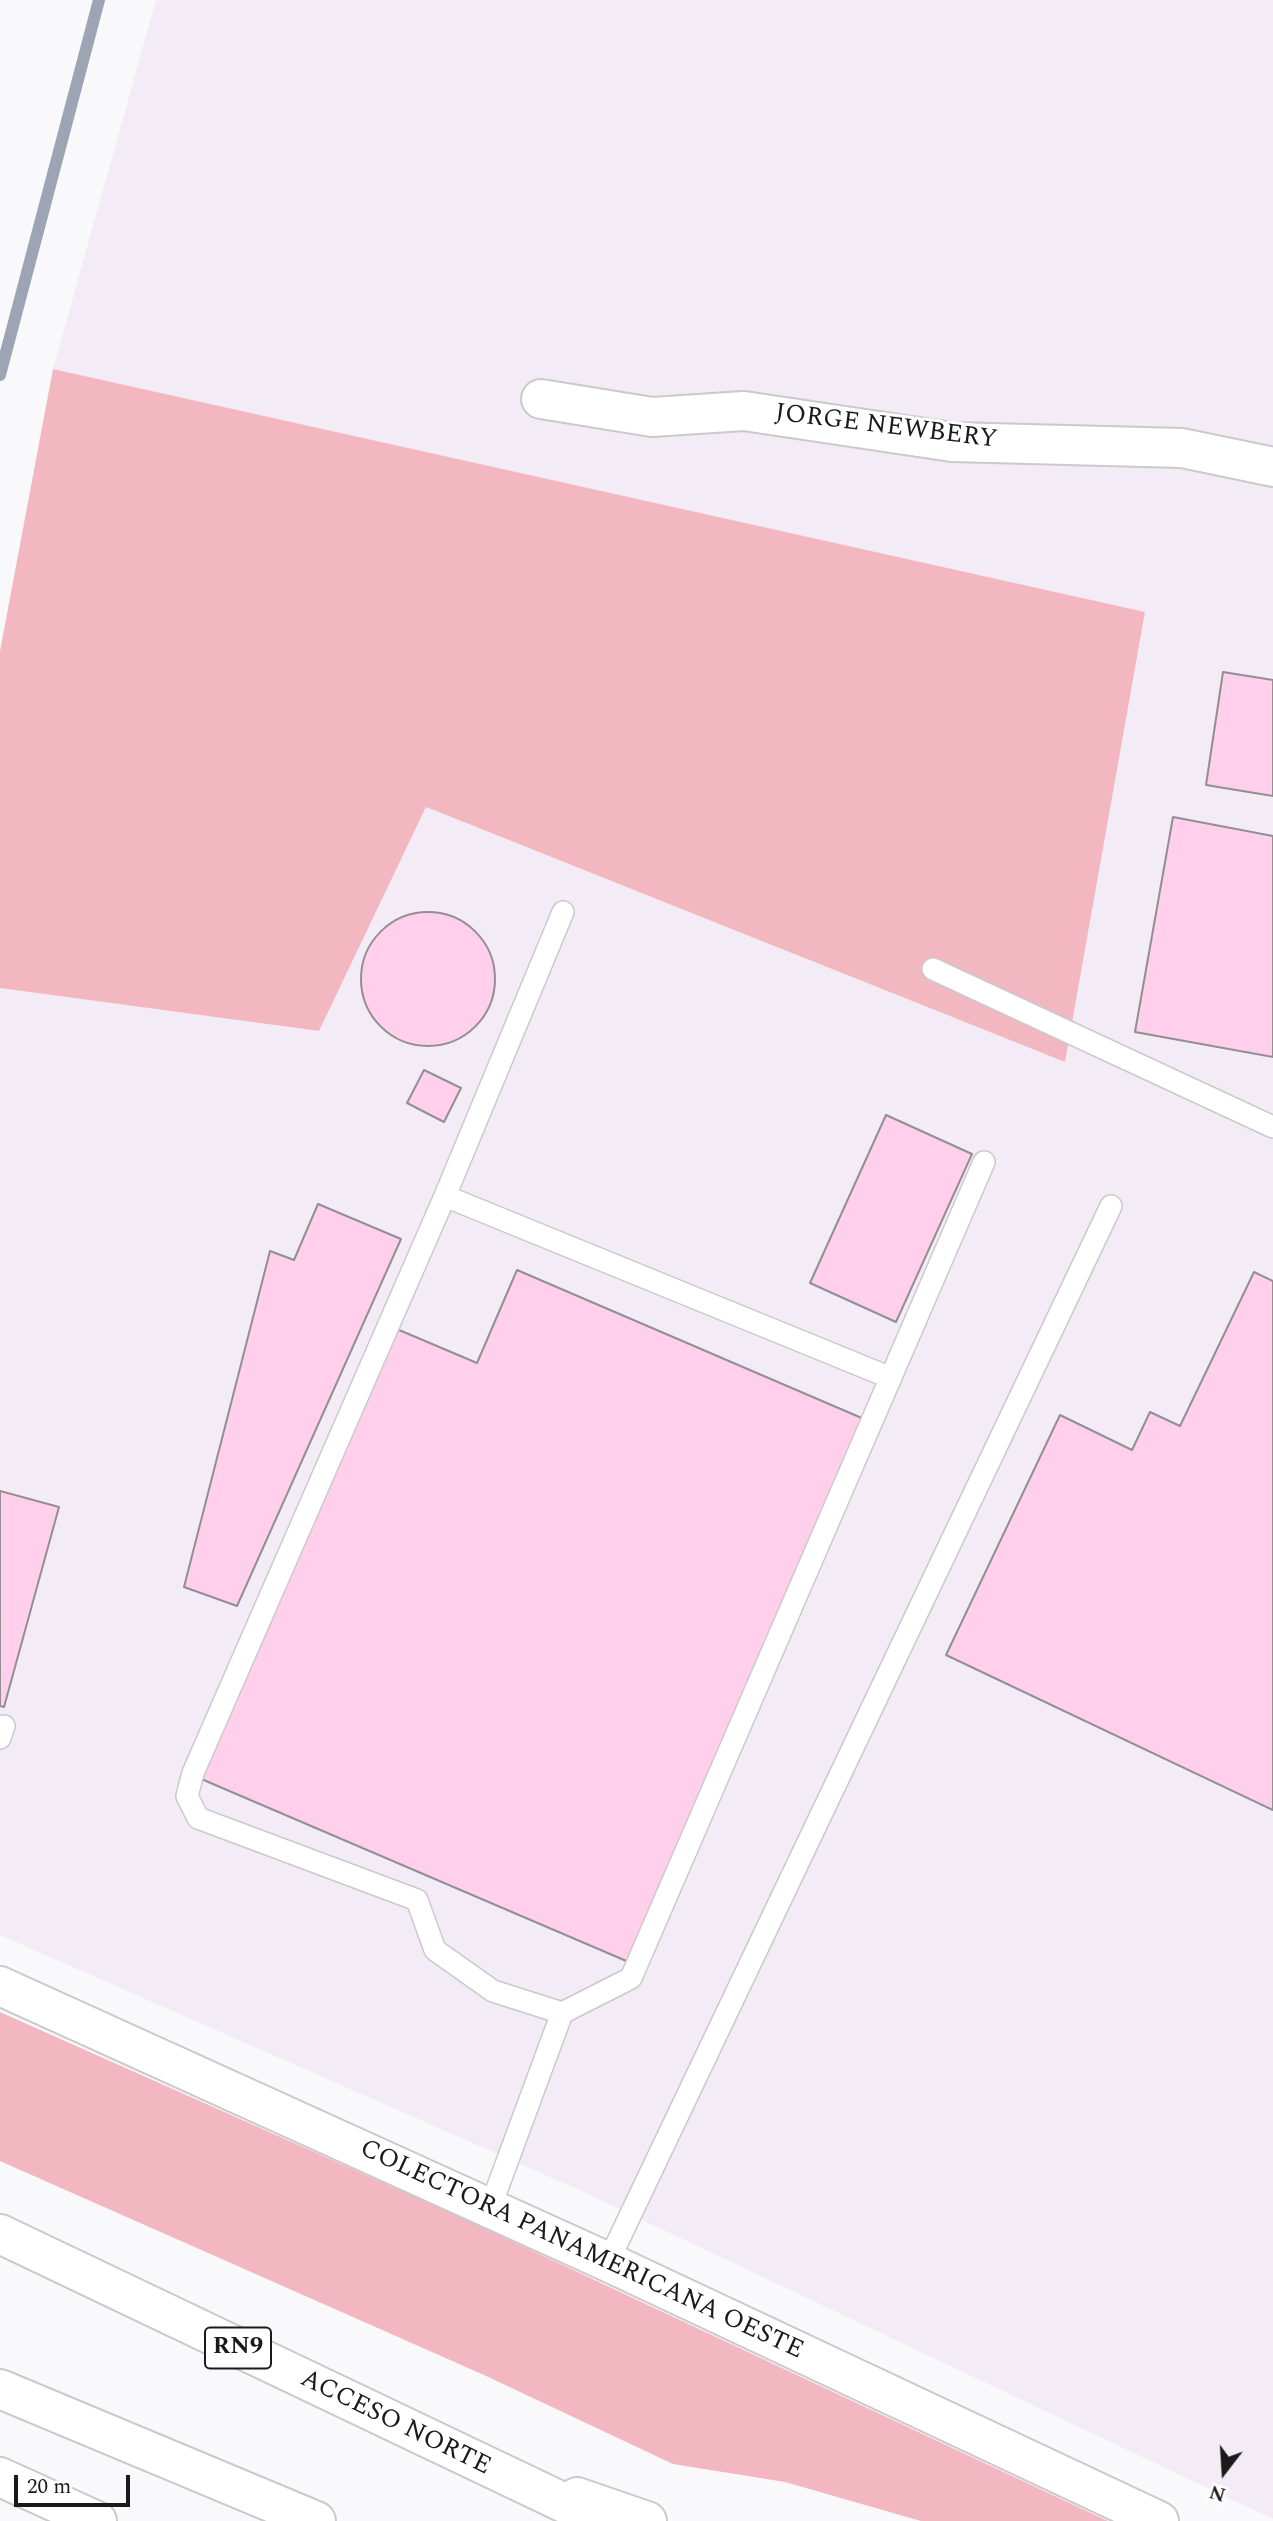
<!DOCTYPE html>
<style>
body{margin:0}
#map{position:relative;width:1273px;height:2521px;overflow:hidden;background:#f9f8fa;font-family:Spectral,serif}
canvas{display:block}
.north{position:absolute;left:1189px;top:2437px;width:70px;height:70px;-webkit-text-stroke:5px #fff;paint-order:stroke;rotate:197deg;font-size:19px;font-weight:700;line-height:28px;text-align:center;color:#1b1a1b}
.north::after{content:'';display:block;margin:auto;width:24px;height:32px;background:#1b1a1b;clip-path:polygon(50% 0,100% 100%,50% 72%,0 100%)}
.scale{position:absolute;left:14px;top:2475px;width:116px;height:32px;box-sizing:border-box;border:4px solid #1b1a1b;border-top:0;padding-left:9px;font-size:21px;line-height:24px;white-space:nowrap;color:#1b1a1b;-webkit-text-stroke:5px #fff;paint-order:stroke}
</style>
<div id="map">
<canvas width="1273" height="2521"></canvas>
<div class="north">N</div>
<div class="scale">20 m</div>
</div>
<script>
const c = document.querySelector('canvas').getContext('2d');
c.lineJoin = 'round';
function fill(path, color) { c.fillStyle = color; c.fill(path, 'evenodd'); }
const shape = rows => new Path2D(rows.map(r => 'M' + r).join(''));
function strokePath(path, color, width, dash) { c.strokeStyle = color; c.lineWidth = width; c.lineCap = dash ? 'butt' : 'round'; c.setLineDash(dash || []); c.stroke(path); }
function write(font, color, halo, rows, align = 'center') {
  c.font = font + ' Spectral,serif'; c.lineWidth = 6; c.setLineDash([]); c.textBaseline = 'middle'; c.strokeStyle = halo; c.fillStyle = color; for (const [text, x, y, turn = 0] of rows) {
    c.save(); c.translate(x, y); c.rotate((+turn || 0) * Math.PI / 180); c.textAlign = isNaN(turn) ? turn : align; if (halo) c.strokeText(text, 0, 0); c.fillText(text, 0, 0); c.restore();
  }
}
fill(shape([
 [156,0,1273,0,1273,2519,575,2188,0,1935,0,988,319,1031,426,807,1065,1062,1145,613,53,369]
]), '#f3ecf6');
fill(shape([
 [53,369,1145,612,1065,1062,426,807,319,1031,0,988,0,651],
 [0,2012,469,2221,1108,2521,921,2521,785,2482,673,2464,484,2375,0,2161]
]), '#f2b7c1');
strokePath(shape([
 [0,375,99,0]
]), '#9da5b4', 12);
const building = shape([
 [1223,672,1273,680,1273,796,1206,785,1223,672],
 [1173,817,1273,836,1273,1057,1135,1032,1173,817],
 '361 979a67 67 0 1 1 134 0a67 67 0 1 1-134 0Z',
 [424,1070,461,1088,444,1122,407,1103,424,1070],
 [886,1115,972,1154,896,1322,810,1283,886,1115],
 [318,1204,401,1239,237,1606,184,1587,270,1251,294,1260,318,1204],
 [517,1270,864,1419,631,1963,199,1778,392,1327,477,1363,517,1270],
 [1254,1272,1273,1281,1273,1810,946,1655,1060,1415,1132,1450,1150,1412,1180,1426,1254,1272],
 [0,1491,59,1507,4,1707,0,1706,0,1491]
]);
fill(building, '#ffcfec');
strokePath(building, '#928f91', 2);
const lane = shape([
 [933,969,1273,1127],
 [445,1196,891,1378],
 [0,1738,4,1726],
 [562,2013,493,1991,435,1950,417,1900,198,1818,187,1796,193,1773,445,1196,563,912],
 [490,2208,562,2013,631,1978,984,1162],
 [608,2262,1111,1206]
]);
const street = shape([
 [541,399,652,417,744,411,952,442,1182,448,1273,467]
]);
const secondary = shape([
 [0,1986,608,2262,1159,2521]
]);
const highway = shape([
 [0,2234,602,2521],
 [0,2389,316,2521],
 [0,2477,97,2521],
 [577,2497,647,2521]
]);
strokePath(lane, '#cbc9cb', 24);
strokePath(street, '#cbc9cb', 42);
strokePath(secondary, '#cbc9cb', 42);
strokePath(highway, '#cbc9cb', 42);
strokePath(lane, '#fff', 21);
strokePath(street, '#fff', 38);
strokePath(secondary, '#fff', 38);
strokePath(highway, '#fff', 38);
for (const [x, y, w] of [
 [238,2348,66]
]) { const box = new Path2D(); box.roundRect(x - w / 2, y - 20.5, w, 41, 5); c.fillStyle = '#fff'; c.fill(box); strokePath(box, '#1b1a1b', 2); }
write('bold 24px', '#1b1a1b', null, [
 ["RN9",238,2348]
]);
write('26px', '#1b1a1b', '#fff', [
 ["JORGE NEWBERY",886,428,7],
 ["COLECTORA PANAMERICANA OESTE",581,2251,25],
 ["ACCESO NORTE",395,2424,26]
]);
</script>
